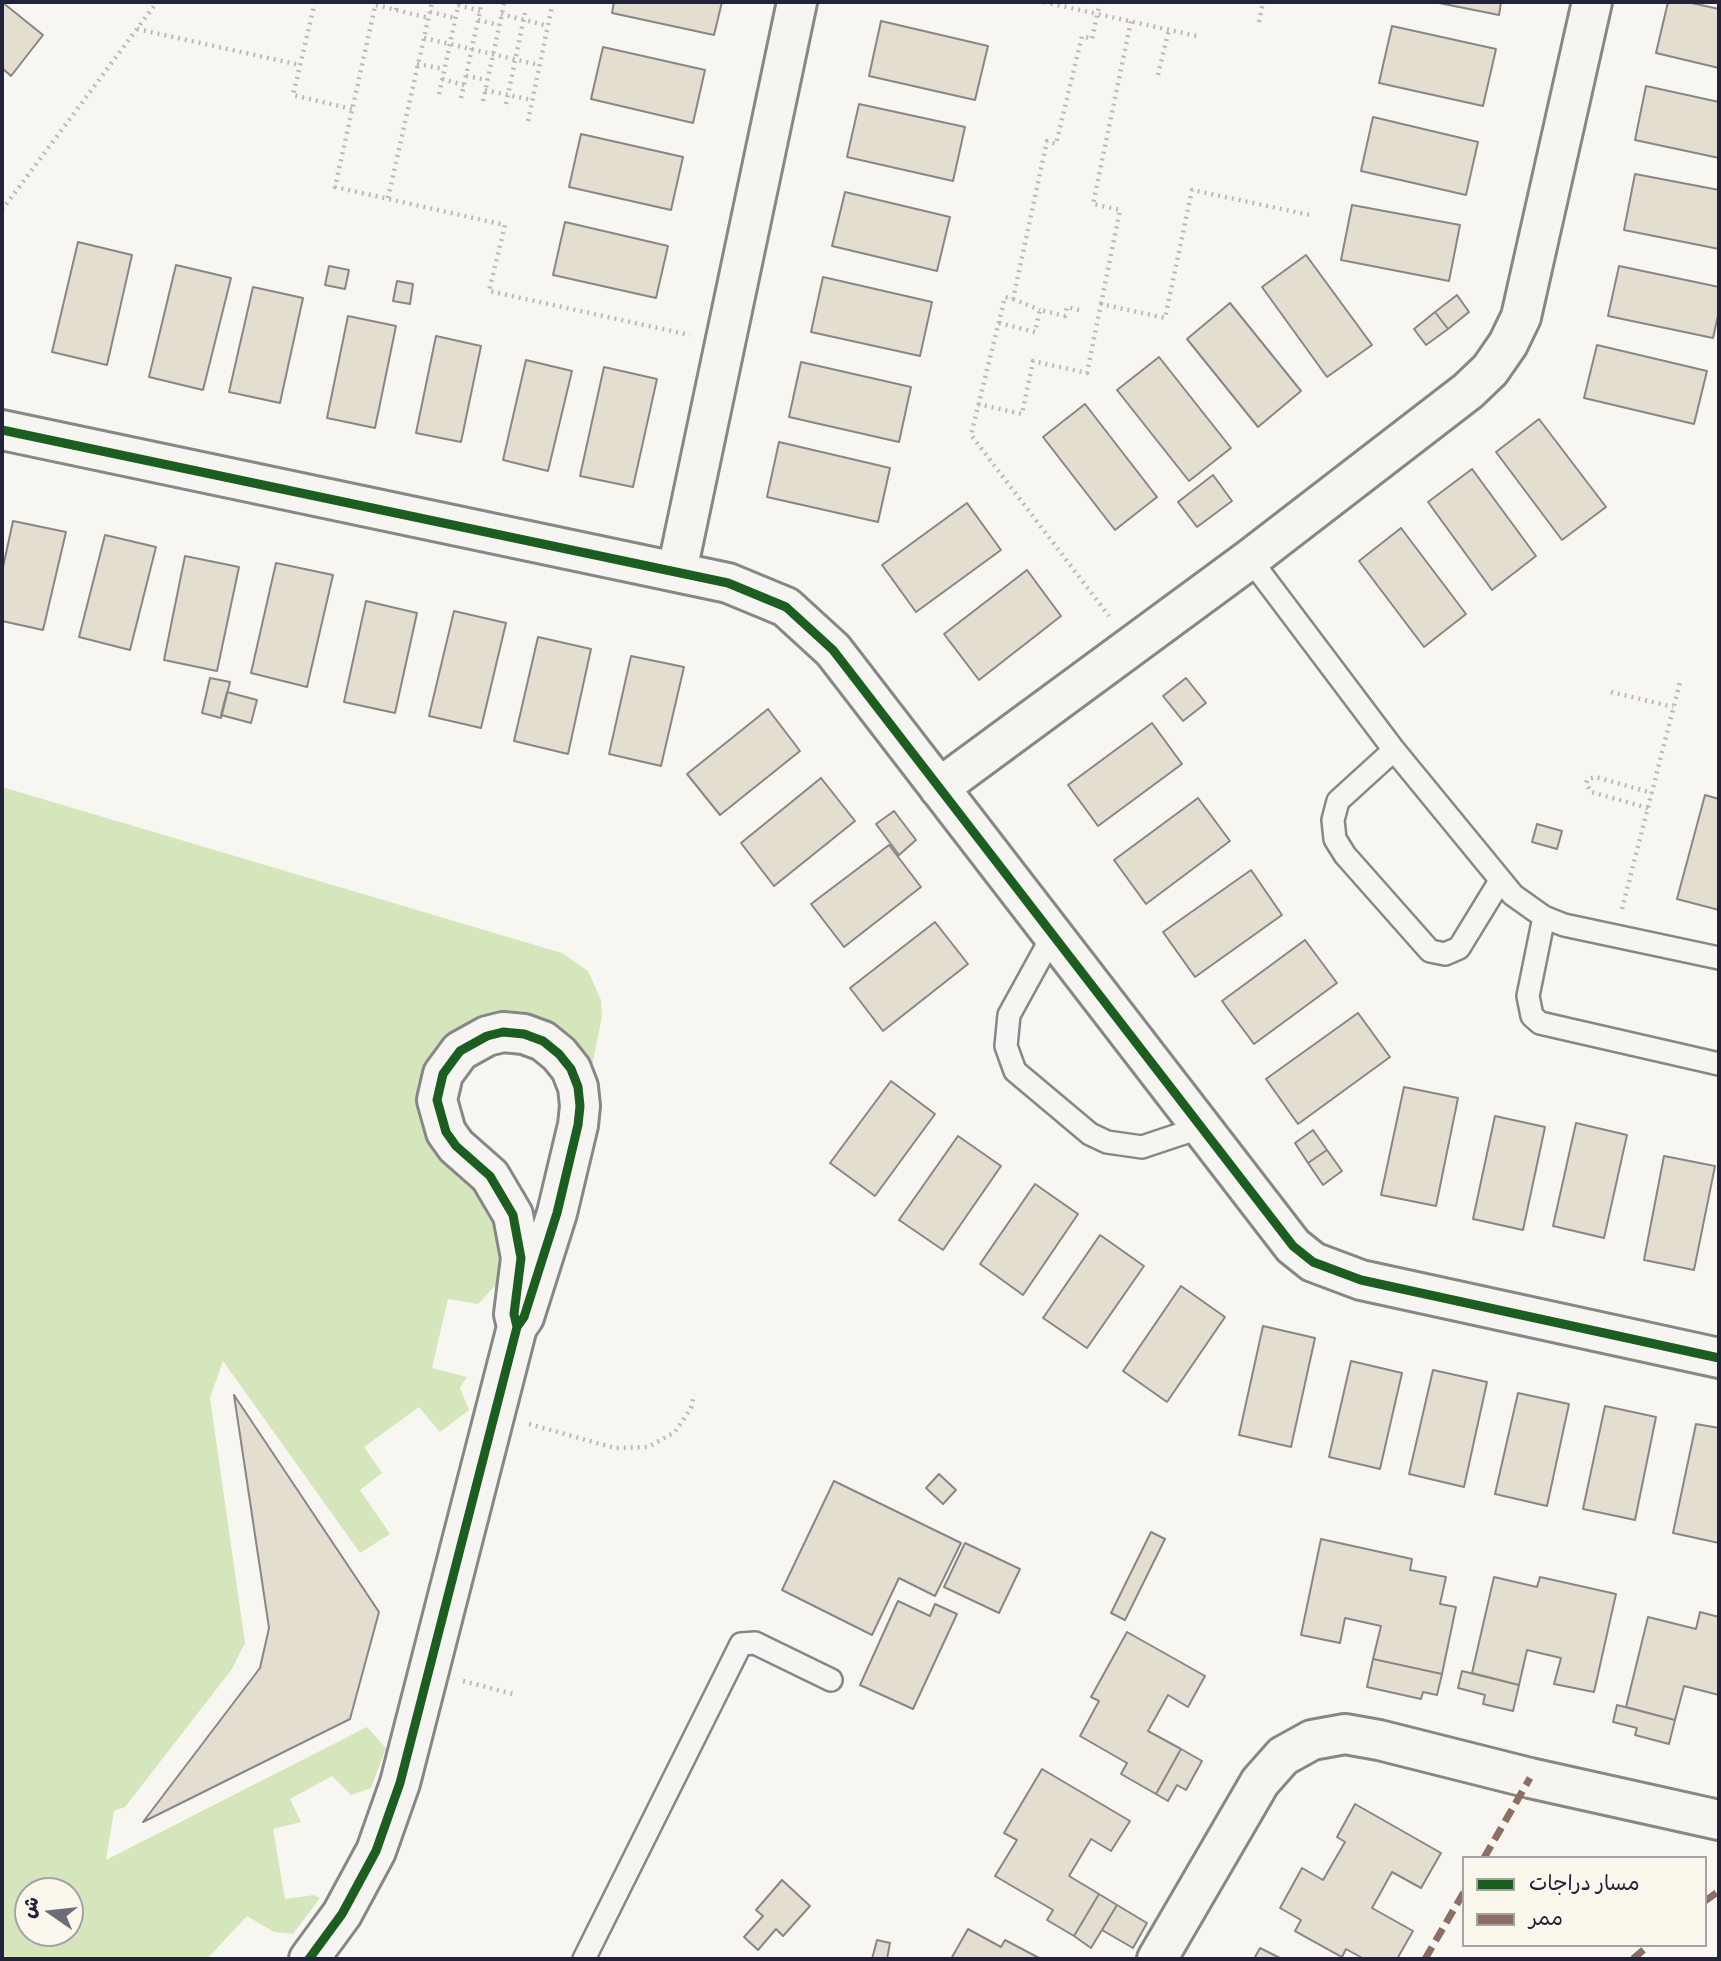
<!DOCTYPE html>
<meta charset="utf-8">
<style>
body{margin:0}
#map{position:relative;width:1721px;height:1961px;overflow:hidden;background:#f8f6f0;font-family:Caveat,"Playpen Sans Arabic",sans-serif}
canvas{display:block}
.frame{position:absolute;inset:0;border:4px solid #22223b;pointer-events:none}
.legend{position:absolute;left:1462px;top:1856px;width:245px;height:91px;box-sizing:border-box;background:#fbf7ec;border:2px solid #a4a2a5;margin:0;padding:9px 12px;list-style:none;font-size:21px;color:#22223b}
.legend li{display:flex;align-items:center;gap:14px;height:35px}
.legend b{width:35px;border:2px solid #a4a2a5}
.north{position:absolute;left:14px;top:1877px;width:70px;height:70px;box-sizing:border-box;background:#fbf7ec;border:2px solid #a4a2a5;border-radius:50%;rotate:284deg;font-size:19px;font-weight:700;line-height:28px;text-align:center;color:#22223b}
.north::after{content:'';display:block;margin:auto;width:24px;height:32px;background:#6d6c7a;clip-path:polygon(50% 0,100% 100%,50% 72%,0 100%)}
</style>
<div id="map">
<canvas width="1721" height="1961"></canvas>
<div class="frame"></div>
<ul class="legend">
<li><b style="height:9px;background:#1b5e20"></b>مسار دراجات</li>
<li><b style="height:9px;background:#8d6e63"></b>ممر</li>
</ul>
<div class="north">ش</div>
</div>
<script>
const c = document.querySelector('canvas').getContext('2d');
c.lineJoin = 'round';
function fill(path, color) { c.fillStyle = color; c.fill(path, 'evenodd'); }
const shape = rows => new Path2D(rows.map(r => 'M' + r).join(''));
function strokePath(path, color, width, dash) { c.strokeStyle = color; c.lineWidth = width; c.lineCap = dash ? 'butt' : 'round'; c.setLineDash(dash || []); c.stroke(path); }
fill(shape([
 [2,787,562,953,588,971,601,1000,602,1016,591,1071,560,1033,438,1059,471,1185,494,1216,505,1257,498,1283,478,1304,448,1299,432,1368,467,1377,460,1388,469,1410,440,1432,419,1407,364,1447,382,1473,360,1490,390,1534,360,1553,223,1361,210,1398,245,1643,232,1669,125,1807,114,1811,106,1860,367,1727,386,1748,371,1788,351,1795,332,1776,290,1799,301,1822,273,1829,285,1899,314,1895,320,1898,293,1934,274,1932,247,1916,207,1959,2,1959],
 [28,1891,70,1891,70,1933,28,1933]
]), '#d5e6bc');
const building = shape([
 [2,2,43,35,11,76,2,68,2,2],
 [614,2,722,2,714,35,612,13,614,2],
 [1434,2,1501,2,1499,15,1434,2],
 [1668,2,1687,2,1719,9,1719,68,1656,53,1668,2],
 [881,21,988,46,975,100,869,76,881,21],
 [1392,26,1496,49,1483,106,1379,83,1392,26],
 [603,47,705,70,693,123,591,99,603,47],
 [1646,86,1719,102,1719,158,1635,140,1646,86],
 [859,104,965,127,953,181,847,157,859,104],
 [1373,117,1478,142,1466,195,1361,171,1373,117],
 [581,134,683,157,671,210,569,187,581,134],
 [1635,174,1719,190,1719,249,1624,230,1635,174],
 [845,192,950,217,937,271,832,246,845,192],
 [1352,205,1460,225,1449,281,1341,260,1352,205],
 [565,222,668,246,656,298,553,275,565,222],
 [78,242,132,255,107,365,52,352,78,242],
 [1306,255,1372,345,1327,377,1262,287,1306,255],
 [176,265,231,278,203,390,149,377,176,265],
 [329,266,349,270,345,289,325,285,329,266],
 [1619,266,1719,287,1719,311,1713,338,1608,316,1619,266],
 [823,277,932,302,920,356,811,332,823,277],
 [397,281,413,284,410,304,393,301,397,281],
 [253,287,303,298,280,403,229,392,253,287],
 [1457,295,1469,312,1448,329,1435,312,1457,295],
 [1230,303,1301,391,1258,427,1187,339,1230,303],
 [1435,312,1448,329,1426,345,1414,329,1435,312],
 [348,316,396,326,375,428,327,418,348,316],
 [436,336,481,346,461,442,416,433,436,336],
 [1597,345,1707,371,1694,424,1584,398,1597,345],
 [1159,357,1231,448,1189,481,1117,390,1159,357],
 [526,360,572,371,548,471,503,460,526,360],
 [801,362,911,387,899,442,789,417,801,362],
 [604,367,657,379,633,487,580,476,604,367],
 [1085,404,1157,497,1115,530,1043,437,1085,404],
 [1539,419,1606,507,1562,540,1496,452,1539,419],
 [779,442,890,468,878,522,767,497,779,442],
 [1472,469,1536,556,1492,590,1428,502,1472,469],
 [1213,475,1232,501,1197,527,1178,502,1213,475],
 [967,503,1001,550,916,612,882,565,967,503],
 [13,521,66,532,43,630,2,621,2,572,13,521],
 [1401,528,1466,614,1424,647,1359,561,1401,528],
 [105,535,156,547,130,650,79,637,105,535],
 [185,556,239,567,217,671,164,660,185,556],
 [276,563,333,575,307,687,251,673,276,563],
 [1027,570,1061,616,979,680,944,634,1027,570],
 [366,601,417,613,395,713,344,702,366,601],
 [454,611,506,623,481,728,429,716,454,611],
 [538,637,591,649,568,754,514,741,538,637],
 [631,656,684,667,661,766,609,754,631,656],
 [210,678,230,682,221,718,202,713,210,678],
 [1186,678,1206,703,1183,721,1163,696,1186,678],
 [227,692,257,700,251,723,221,715,227,692],
 [768,709,800,751,720,815,687,774,768,709],
 [1152,723,1182,764,1098,826,1068,785,1152,723],
 [821,778,855,821,774,886,741,843,821,778],
 [1705,795,1719,799,1719,910,1677,899,1705,795],
 [1198,798,1230,841,1146,904,1114,860,1198,798],
 [894,811,916,840,899,855,876,824,894,811],
 [1537,824,1562,831,1557,849,1532,842,1537,824],
 [889,845,921,887,844,947,811,904,889,845],
 [1251,870,1282,915,1195,977,1163,932,1251,870],
 [935,922,968,964,883,1031,850,988,935,922],
 [1305,940,1337,983,1254,1044,1222,1001,1305,940],
 [1358,1013,1390,1057,1298,1124,1266,1079,1358,1013],
 [891,1081,935,1114,875,1196,830,1163,891,1081],
 [1404,1087,1458,1098,1436,1206,1381,1195,1404,1087],
 [1495,1116,1545,1127,1523,1230,1473,1219,1495,1116],
 [1576,1123,1627,1135,1604,1238,1553,1226,1576,1123],
 [1313,1130,1327,1150,1308,1163,1295,1143,1313,1130],
 [958,1136,1001,1166,943,1250,899,1220,958,1136],
 [1327,1150,1342,1171,1323,1185,1308,1163,1327,1150],
 [1664,1156,1715,1166,1694,1270,1644,1260,1664,1156],
 [1035,1184,1078,1214,1023,1295,980,1264,1035,1184],
 [1100,1235,1144,1266,1087,1348,1043,1318,1100,1235],
 [1181,1286,1225,1317,1167,1402,1123,1371,1181,1286],
 [1263,1326,1315,1338,1291,1447,1239,1435,1263,1326],
 [1351,1361,1402,1373,1380,1469,1329,1457,1351,1361],
 [1433,1370,1487,1382,1464,1487,1409,1474,1433,1370],
 [1518,1393,1569,1404,1547,1506,1495,1494,1518,1393],
 [234,1395,379,1612,350,1719,143,1822,260,1668,269,1628,234,1395],
 [1605,1406,1656,1417,1635,1520,1583,1509,1605,1406],
 [1696,1424,1719,1428,1719,1543,1673,1533,1696,1424],
 [939,1474,956,1490,943,1504,926,1488,939,1474],
 [834,1481,961,1543,935,1596,899,1578,872,1635,782,1590,834,1481],
 [1151,1532,1165,1539,1125,1620,1111,1613,1151,1532],
 [1321,1539,1412,1559,1410,1570,1446,1577,1440,1604,1456,1607,1442,1674,1373,1659,1381,1626,1345,1618,1340,1643,1301,1635,1321,1539],
 [965,1543,1020,1569,999,1613,944,1587,965,1543],
 [1494,1577,1537,1587,1540,1577,1616,1594,1594,1692,1554,1684,1561,1658,1527,1650,1519,1685,1472,1673,1494,1577],
 [898,1601,930,1616,935,1604,957,1614,913,1709,860,1685,898,1601],
 [1700,1612,1719,1617,1719,1695,1684,1686,1675,1720,1626,1707,1648,1617,1696,1629,1700,1612],
 [1127,1632,1205,1676,1188,1707,1168,1695,1148,1731,1181,1749,1156,1794,1121,1774,1127,1763,1080,1736,1099,1701,1091,1697,1127,1632],
 [1373,1659,1442,1674,1437,1695,1423,1692,1421,1699,1367,1687,1373,1659],
 [1462,1671,1519,1685,1513,1711,1483,1704,1485,1695,1458,1688,1462,1671],
 [1617,1705,1675,1720,1669,1744,1635,1735,1637,1728,1613,1722,1617,1705],
 [1181,1749,1202,1761,1186,1790,1177,1785,1168,1801,1156,1794,1181,1749],
 [1042,1769,1130,1821,1111,1851,1091,1839,1069,1876,1099,1894,1074,1936,1047,1920,1053,1910,995,1876,1017,1840,1004,1833,1042,1769],
 [1355,1804,1441,1853,1421,1888,1392,1872,1372,1908,1413,1931,1397,1959,1364,1959,1346,1949,1342,1957,1295,1931,1301,1920,1280,1908,1302,1868,1323,1880,1345,1842,1337,1837,1355,1804],
 [782,1880,810,1906,783,1936,776,1929,758,1950,744,1937,763,1916,756,1910,782,1880],
 [1099,1894,1117,1905,1091,1948,1074,1936,1099,1894],
 [1117,1905,1147,1923,1133,1948,1102,1930,1117,1905],
 [968,1929,1001,1947,1005,1940,1041,1959,951,1959,968,1929],
 [877,1940,890,1943,887,1959,872,1959,877,1940],
 [1260,1948,1282,1959,1254,1959,1260,1948]
]);
fill(building, '#e4ded1');
strokePath(building, '#878688', 2);
const lane = shape([
 [1250,559,1394,750,1513,895,1544,917,1564,925,1719,958],
 [1394,750,1338,801,1333,820,1335,839,1345,855,1430,951,1445,954,1459,948,1500,881],
 [1544,917,1528,996,1532,1016,1540,1023,1719,1064],
 [1054,933,1009,1015,1006,1046,1015,1071,1090,1134,1107,1142,1142,1147,1199,1128],
 [584,1959,741,1644,755,1643,831,1680]
]);
const street = shape([
 [2,430,728,583,786,607,833,650,1293,1246,1313,1262,1361,1280,1719,1358],
 [677,571,797,2],
 [939,788,1250,559,1468,391,1490,370,1508,344,1521,317,1592,2],
 [309,1959,342,1914,376,1851,400,1783,517,1327,524,1317,557,1213,578,1125,580,1106,578,1087,571,1069,559,1054,543,1041,524,1034,503,1032,487,1036,460,1051,443,1074,437,1100,446,1132,456,1146,490,1176,513,1215,521,1258,514,1314,517,1327],
 [1157,1959,1260,1782,1283,1756,1312,1740,1345,1734,1379,1740,1530,1778,1719,1820]
]);
strokePath(lane, '#878688', 26);
strokePath(street, '#878688', 44);
strokePath(shape([
 [315,2,293,95,352,109],
 [376,2,335,187,505,225,489,291,690,335],
 [1044,2,1201,37],
 [1100,2,1092,39,1082,36,1056,144,1047,141,1013,299,1005,297,971,435,1109,616],
 [376,5,429,18],
 [458,5,480,11],
 [396,10,398,2],
 [430,12,455,18],
 [501,14,548,26],
 [478,20,499,25],
 [1259,22,1263,2],
 [137,29,300,65],
 [424,38,539,65],
 [417,64,444,69],
 [1158,75,1169,29],
 [466,76,487,80],
 [442,79,464,85],
 [485,90,532,100],
 [439,94,459,2],
 [461,98,482,2],
 [483,101,504,4],
 [506,104,526,8],
 [528,121,552,6],
 [388,198,432,2],
 [2,210,157,2],
 [1013,299,1040,310],
 [1101,304,1120,210,1093,204,1131,21],
 [999,323,1035,332,1040,310,1065,316,1067,307,1083,311],
 [978,404,1022,414,1033,361,1087,373,1101,304,1165,318,1192,190,1310,215],
 [1611,692,1673,707],
 [1648,808,1591,792,1586,783,1588,779,1596,777,1652,793],
 [1622,909,1680,682],
 [529,1424,615,1448,648,1447,675,1432,691,1408,694,1394],
 [463,1681,517,1695]
]), '#bcbab9', 4.5, [2, 5]);
strokePath(lane, '#f6f5f1', 21);
strokePath(street, '#f6f5f1', 38);
strokePath(shape([
 [1484,1858,1530,1778],
 [1705,1901,1719,1891],
 [1425,1959,1464,1892],
 [1633,1959,1649,1945]
]), '#8d6e63', 7, [14, 7]);
strokePath(shape([
 [2,430,728,583,786,607,833,650,1293,1246,1313,1262,1361,1280,1719,1358],
 [309,1959,342,1914,376,1851,400,1783,517,1327,524,1317,557,1213,578,1125,580,1106,578,1087,571,1069,559,1054,543,1041,524,1034,503,1032,487,1036,460,1051,443,1074,437,1100,446,1132,456,1146,490,1176,513,1215,521,1258,514,1314,517,1327]
]), '#1b5e20', 9);
</script>
